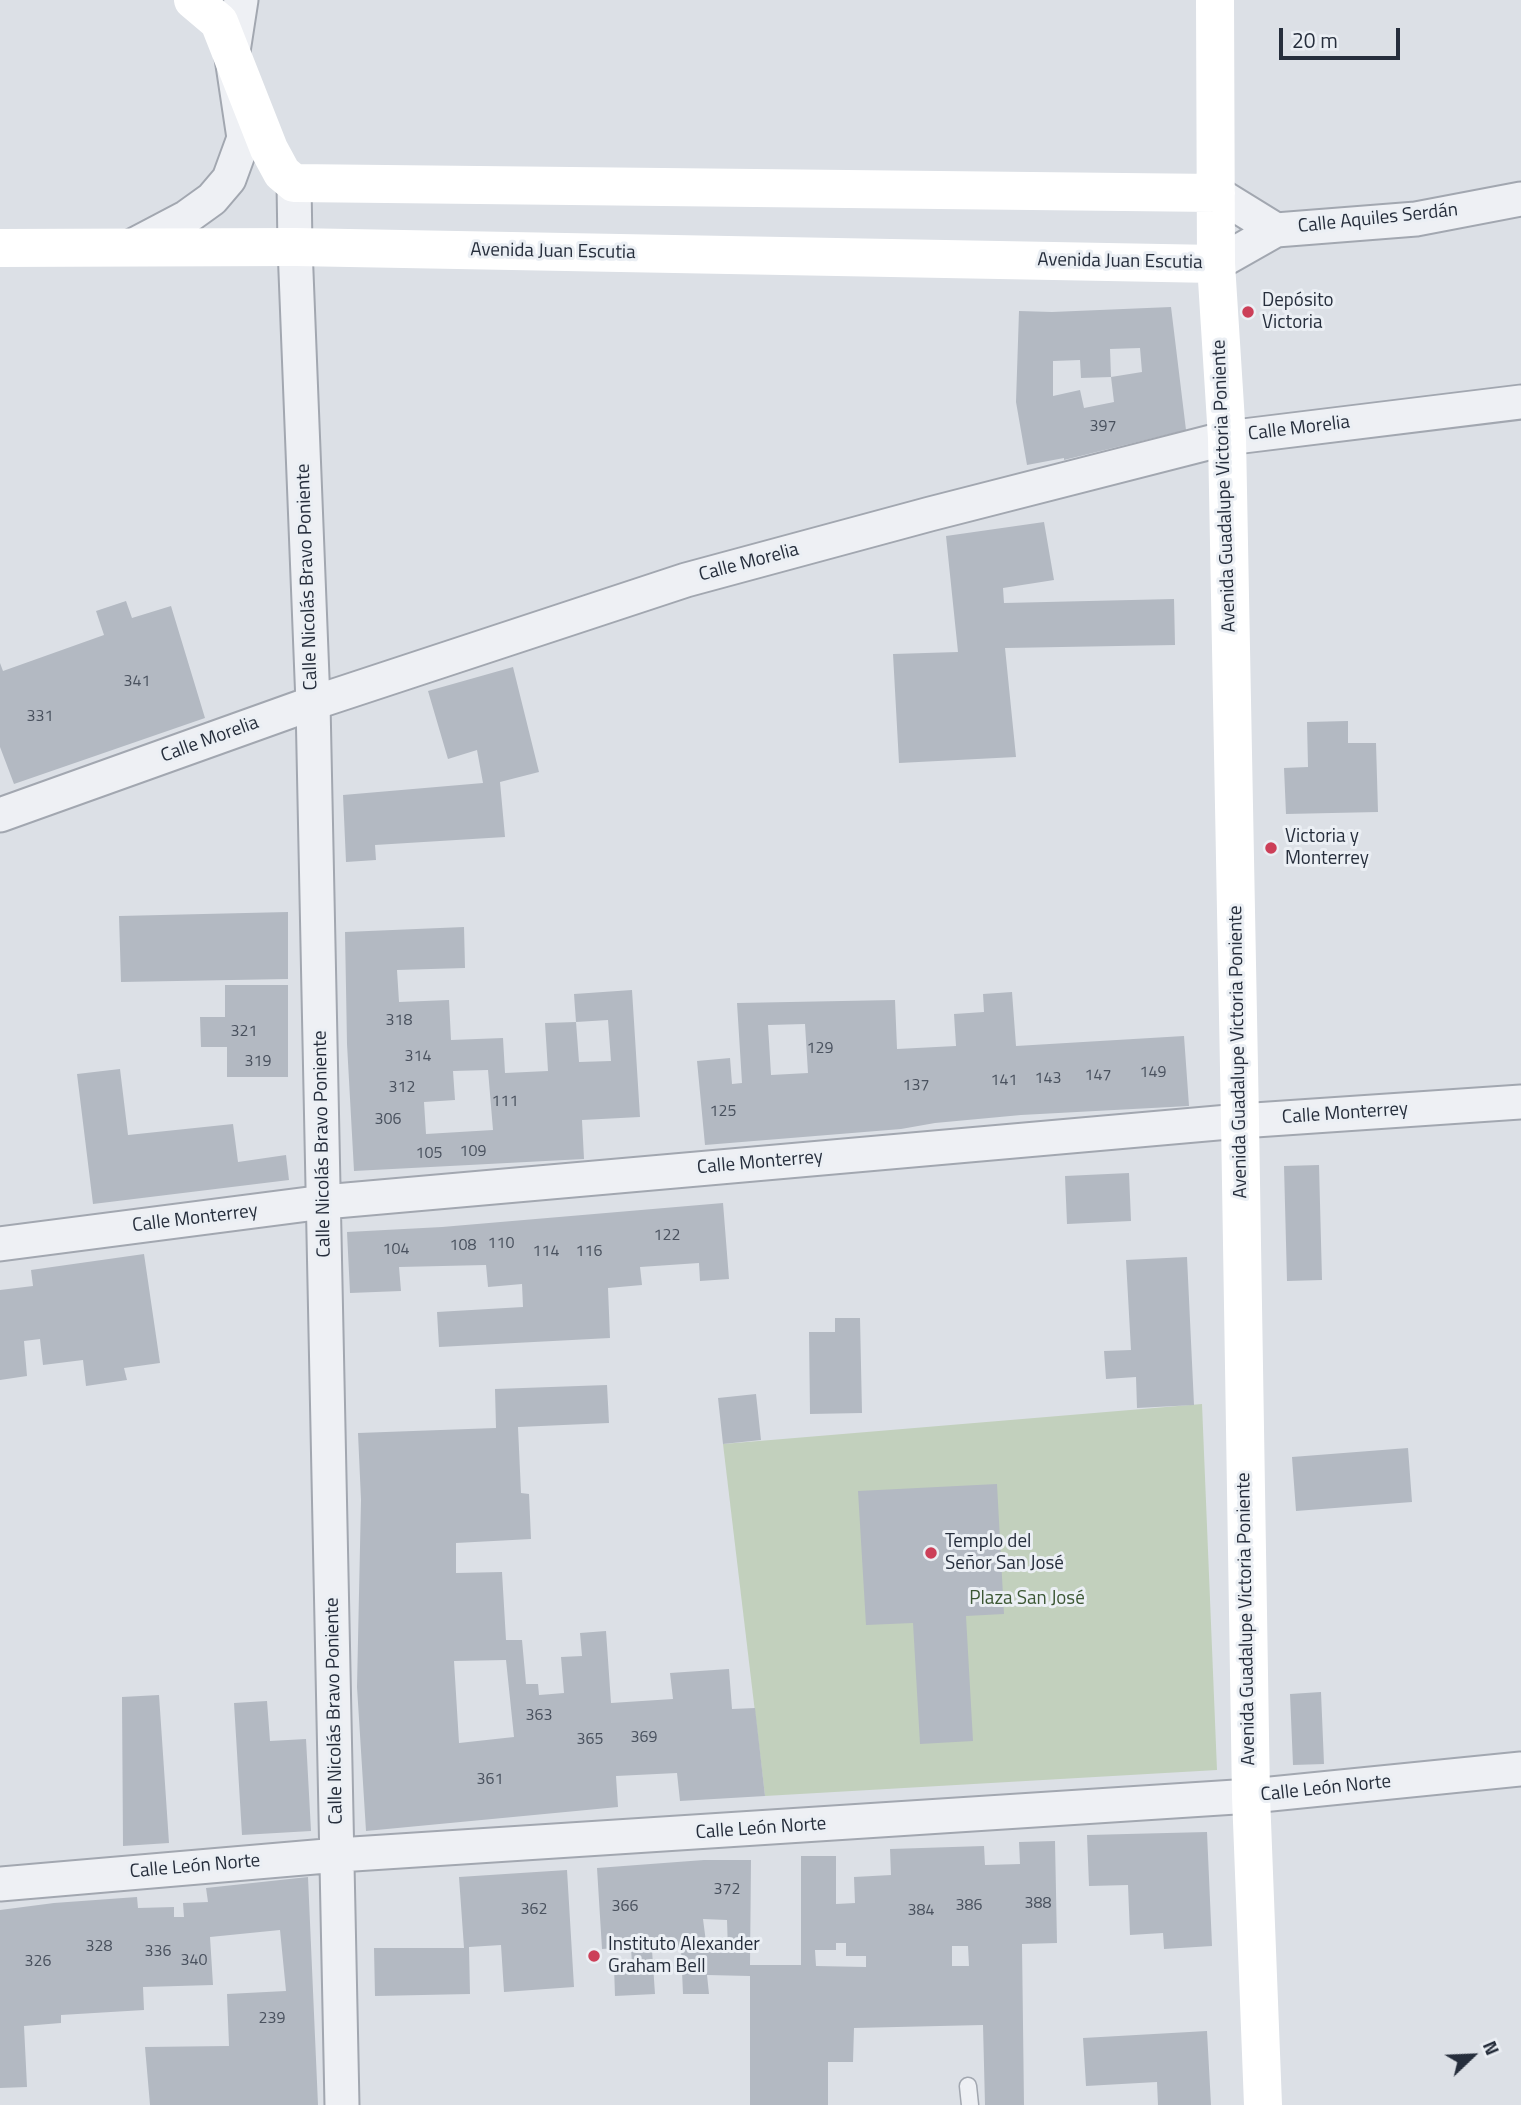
<!DOCTYPE html>
<meta charset="utf-8">
<style>
body{margin:0}
#map{position:relative;width:1521px;height:2105px;overflow:hidden;background:#dce0e6;font-family:"Titillium Web",sans-serif}
canvas{display:block}
.north{position:absolute;left:1437px;top:2021px;width:70px;height:70px;-webkit-text-stroke:5px #ebeff4;paint-order:stroke;rotate:67deg;font-size:19px;font-weight:700;line-height:28px;text-align:center;color:#262e3c}
.north::after{content:'';display:block;margin:auto;width:24px;height:32px;background:#262e3c;clip-path:polygon(50% 0,100% 100%,50% 72%,0 100%)}
.scale{position:absolute;left:1279px;top:28px;width:121px;height:32px;box-sizing:border-box;border:4px solid #262e3c;border-top:0;padding-left:9px;font-size:21px;line-height:24px;white-space:nowrap;color:#262e3c;-webkit-text-stroke:5px #ebeff4;paint-order:stroke}
</style>
<div id="map">
<canvas width="1521" height="2105"></canvas>
<div class="north">N</div>
<div class="scale">20 m</div>
</div>
<script>
const c = document.querySelector('canvas').getContext('2d');
c.lineJoin = 'round';
function fill(path, color) { c.fillStyle = color; c.fill(path, 'evenodd'); }
const shape = rows => new Path2D(rows.map(r => 'M' + r).join(''));
function strokePath(path, color, width, dash) { c.strokeStyle = color; c.lineWidth = width; c.lineCap = dash ? 'butt' : 'round'; c.setLineDash(dash || []); c.stroke(path); }
function write(font, color, halo, rows, align = 'center') {
  c.font = font + ' "Titillium Web",sans-serif'; c.lineWidth = 6; c.setLineDash([]); c.textBaseline = 'middle'; c.strokeStyle = halo; c.fillStyle = color; for (const [text, x, y, turn = 0] of rows) {
    c.save(); c.translate(x, y); c.rotate((+turn || 0) * Math.PI / 180); c.textAlign = isNaN(turn) ? turn : align; if (halo) c.strokeText(text, 0, 0); c.fillText(text, 0, 0); c.restore();
  }
}
fill(shape([
 [1202,1404,1217,1770,765,1796,723,1444]
]), '#c2d0bd');
fill(shape([
 [1171,307,1186,430,1064,460,1064,458,1027,465,1016,402,1019,311,1052,312],
 [1140,348,1142,372,1111,377,1114,402,1084,408,1080,390,1053,396,1053,361,1080,360,1081,378,1111,377,1110,349],
 [1044,522,1054,580,1003,588,1004,603,1174,599,1175,645,1005,648,1016,757,899,763,893,654,958,652,946,536],
 [126,601,132,618,171,606,205,718,14,784,0,747,0,663,3,671,104,635,96,611],
 [513,667,539,772,500,782,505,837,375,845,376,860,346,862,343,795,483,783,477,750,448,759,428,691],
 [1348,721,1348,743,1376,743,1378,812,1286,814,1284,768,1308,767,1307,722],
 [288,912,288,979,121,982,119,916],
 [464,927,465,968,397,970,399,1002,449,1000,451,1040,503,1038,505,1073,548,1071,545,1023,576,1022,579,1062,611,1061,608,1020,576,1022,574,994,632,990,640,1117,582,1120,584,1159,354,1171,347,1044,345,932],
 [488,1070,493,1130,426,1134,424,1102,455,1100,453,1071],
 [225,985,288,985,288,1077,227,1077,227,1047,201,1047,200,1017,225,1017],
 [1012,992,1016,1046,1184,1036,1189,1106,1021,1115,935,1123,901,1129,705,1145,697,1061,730,1058,732,1084,742,1083,737,1003,895,1000,897,1049,956,1046,954,1014,984,1012,983,994],
 [805,1024,808,1073,771,1075,768,1025],
 [120,1069,128,1135,233,1124,238,1162,286,1155,289,1180,93,1204,77,1074],
 [1319,1165,1322,1280,1287,1281,1284,1166],
 [1129,1173,1131,1221,1067,1224,1065,1176],
 [723,1203,729,1279,700,1281,699,1263,640,1267,642,1285,608,1288,610,1338,439,1347,437,1312,523,1307,522,1284,488,1287,486,1265,399,1267,401,1291,350,1293,347,1232,442,1227],
 [144,1254,160,1363,124,1368,127,1380,86,1386,83,1360,43,1365,40,1339,24,1341,27,1376,0,1380,0,1290,33,1286,31,1270],
 [1187,1257,1194,1405,1137,1408,1136,1377,1106,1379,1104,1351,1131,1350,1126,1260],
 [835,1318,860,1318,862,1413,810,1414,809,1332,835,1332],
 [607,1385,609,1423,518,1427,521,1493,529,1494,531,1539,456,1543,456,1573,502,1572,506,1640,522,1640,526,1684,538,1684,539,1695,564,1693,561,1657,582,1656,580,1633,606,1631,611,1703,673,1699,670,1673,729,1669,732,1709,755,1708,765,1796,680,1801,677,1773,616,1776,618,1807,366,1831,357,1687,361,1500,358,1433,496,1428,495,1389],
 [506,1660,514,1737,459,1743,454,1661],
 [756,1394,761,1440,723,1444,718,1398],
 [1408,1448,1412,1502,1296,1511,1292,1457],
 [997,1484,1004,1614,966,1616,973,1741,920,1744,913,1623,866,1625,858,1491],
 [1321,1692,1324,1764,1293,1765,1290,1694],
 [159,1695,169,1843,123,1846,122,1697],
 [267,1701,270,1741,306,1739,311,1831,242,1835,234,1703],
 [1207,1832,1212,1946,1164,1949,1163,1933,1130,1935,1128,1885,1089,1886,1087,1835],
 [1055,1841,1057,1943,1022,1944,1024,2105,985,2105,983,2025,854,2028,853,2062,828,2062,828,2105,750,2105,750,1976,707,1975,709,1994,683,1994,681,1948,652,1950,655,1994,615,1996,614,1966,632,1965,631,1947,602,1949,597,1868,704,1860,751,1860,750,1965,801,1965,801,1856,836,1856,836,1904,855,1903,854,1877,891,1875,890,1849,984,1846,985,1865,1020,1864,1019,1842],
 [703,1919,727,1920,728,1951,707,1950],
 [836,1943,846,1943,846,1956,866,1956,866,1967,816,1966,815,1950,836,1950],
 [952,1946,968,1946,969,1966,952,1966],
 [567,1870,574,1987,504,1992,501,1945,469,1947,470,1994,375,1996,374,1948,464,1948,459,1877],
 [308,1877,318,2105,150,2105,145,2047,229,2046,227,1994,286,1991,280,1930,210,1937,213,1985,143,1987,144,2010,61,2015,61,2023,24,2026,27,2087,0,2088,0,1910,54,1903,137,1897,138,1908,174,1907,174,1917,184,1917,183,1903,208,1902,206,1888],
 [1207,2031,1211,2105,1158,2105,1157,2082,1086,2086,1083,2038]
]), '#b3b9c2');
const lane = shape([
 [968,2086,970,2105]
]);
const street = shape([
 [294,183,295,247,313,703,342,2105],
 [1216,193,1276,230],
 [130,247,187,217,212,199,229,179,244,138,232,58,241,0],
 [1216,264,1276,230,1416,219,1521,199],
 [0,815,313,703,686,580,930,514,1227,438,1521,402],
 [0,1244,324,1202,1240,1121,1521,1102],
 [0,1884,338,1855,1251,1796,1521,1769]
]);
strokePath(lane, '#a2a7b0', 19);
strokePath(street, '#a2a7b0', 37);
strokePath(lane, '#eef0f4', 16);
strokePath(street, '#eef0f4', 33);
strokePath(shape([
 [193,0,219,22,269,149,282,173,294,183,1216,193],
 [1215,0,1216,264,1227,438,1240,1121,1251,1796,1263,2105],
 [0,248,295,247,1216,264]
]), '#fff', 38);
for (const [x, y, r, color] of [
 [1248,312,7,"#cc3f58"],
 [1271,848,7,"#cc3f58"],
 [931,1553,7,"#cc3f58"],
 [594,1956,7,"#cc3f58"]
]) { const dot = new Path2D(); dot.arc(x, y, r, 0, 2 * Math.PI); c.fillStyle = color; c.fill(dot); strokePath(dot, '#ebeff4', 2.5); }
write('16px', '#49515e', null, [
 ["397",1103,427],
 ["341",137,682],
 ["331",40,717],
 ["318",399,1021],
 ["321",244,1032],
 ["129",820,1049],
 ["314",418,1057],
 ["319",258,1062],
 ["149",1153,1073],
 ["147",1098,1076],
 ["143",1048,1079],
 ["141",1004,1081],
 ["137",916,1086],
 ["312",402,1088],
 ["111",505,1102],
 ["125",723,1112],
 ["306",388,1120],
 ["109",473,1152],
 ["105",429,1154],
 ["122",667,1236],
 ["110",501,1244],
 ["108",463,1246],
 ["104",396,1250],
 ["114",546,1252],
 ["116",589,1252],
 ["363",539,1716],
 ["369",644,1738],
 ["365",590,1740],
 ["361",490,1780],
 ["372",727,1890],
 ["388",1038,1904],
 ["386",969,1906],
 ["366",625,1907],
 ["362",534,1910],
 ["384",921,1911],
 ["328",99,1947],
 ["336",158,1952],
 ["340",194,1961],
 ["326",38,1962],
 ["239",272,2019]
]);
write('19px', '#262e3c', '#ebeff4', [
 ["Calle Aquiles Serdán",1378,219,-6],
 ["Avenida Juan Escutia",553,252,1],
 ["Avenida Juan Escutia",1120,262,1],
 ["Calle Morelia",1299,429,-7],
 ["Avenida Guadalupe Victoria Poniente",1225,486,-92],
 ["Calle Morelia",749,563,-15],
 ["Calle Nicolás Bravo Poniente",308,577,-92],
 ["Calle Morelia",210,740,-20],
 ["Avenida Guadalupe Victoria Poniente",1239,1052,-91],
 ["Calle Monterrey",1345,1114,-4],
 ["Calle Nicolás Bravo Poniente",323,1144,-91],
 ["Calle Monterrey",760,1163,-5],
 ["Calle Monterrey",195,1219,-7],
 ["Avenida Guadalupe Victoria Poniente",1247,1619,-91],
 ["Calle Nicolás Bravo Poniente",335,1711,-91],
 ["Calle León Norte",1326,1789,-6],
 ["Calle León Norte",761,1829,-4],
 ["Calle León Norte",195,1867,-5]
]);
write('19px', '#262e3c', '#ebeff4', [
 ["Depósito",1262,301],
 ["Victoria",1262,323],
 ["Victoria y",1285,837],
 ["Monterrey",1285,859],
 ["Templo del",945,1542],
 ["Señor San José",945,1564],
 ["Instituto Alexander",608,1945],
 ["Graham Bell",608,1967]
], 'left');
write('19px', '#3b5733', '#ebeff4', [
 ["Plaza San José",1027,1599]
]);
</script>
